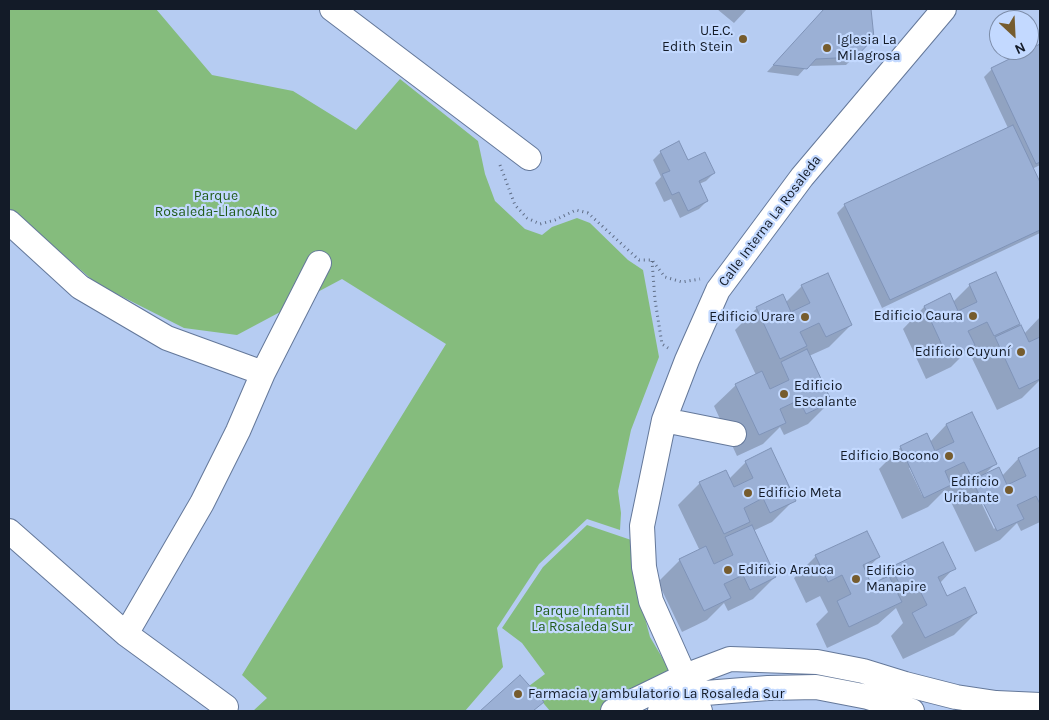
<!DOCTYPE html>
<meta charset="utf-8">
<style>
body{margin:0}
#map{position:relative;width:1049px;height:720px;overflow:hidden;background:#b6ccf2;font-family:Karla,sans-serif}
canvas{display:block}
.frame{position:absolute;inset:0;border:10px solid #131b28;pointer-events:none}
.north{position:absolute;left:989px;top:10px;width:50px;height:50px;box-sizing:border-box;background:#c3d9ff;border:1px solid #7d8da9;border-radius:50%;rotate:155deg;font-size:14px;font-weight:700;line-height:20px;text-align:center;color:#131b28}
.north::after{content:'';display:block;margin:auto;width:18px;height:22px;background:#765c2e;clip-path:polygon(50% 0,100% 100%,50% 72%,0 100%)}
</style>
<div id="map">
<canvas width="1049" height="720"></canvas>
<div class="frame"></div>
<div class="north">N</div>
</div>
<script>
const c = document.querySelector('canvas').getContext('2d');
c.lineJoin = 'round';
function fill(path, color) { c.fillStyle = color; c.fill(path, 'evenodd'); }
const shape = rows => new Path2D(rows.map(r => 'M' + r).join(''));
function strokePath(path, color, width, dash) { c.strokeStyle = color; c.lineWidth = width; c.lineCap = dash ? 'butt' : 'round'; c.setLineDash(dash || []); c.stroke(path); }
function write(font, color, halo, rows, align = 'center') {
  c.font = font + ' Karla,sans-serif'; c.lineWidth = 4.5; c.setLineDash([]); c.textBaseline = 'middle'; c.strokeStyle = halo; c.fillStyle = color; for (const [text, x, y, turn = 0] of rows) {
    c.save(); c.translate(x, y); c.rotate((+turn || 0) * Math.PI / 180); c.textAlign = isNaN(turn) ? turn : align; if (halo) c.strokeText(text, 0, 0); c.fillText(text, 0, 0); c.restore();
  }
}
fill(shape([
 [9,9,156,9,212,75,293,91,356,130,400,79,478,141,485,174,495,201,525,229,542,235,552,227,577,218,590,223,628,260,643,270,659,357,631,430,618,491,621,513,620,530,587,519,539,564,497,628,503,667,465,711,253,711,267,698,242,675,446,344,342,279,237,335,184,328,97,284,9,208],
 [587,525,640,543,641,603,650,637,676,681,613,711,550,711,529,686,545,674,522,643,502,628,543,567]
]), '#85bc7d');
fill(shape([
 [717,9,747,9,734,23],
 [825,9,870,9,873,38,846,65,807,66,798,76,767,72],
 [1040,46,1040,165,1032,169,1040,185,1040,233,882,308,837,213,845,205,1008,128,984,77,992,69],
 [661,152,714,173,706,181,699,184,707,201,699,209,680,218,671,199,664,202,655,183,661,177,653,160],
 [995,273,1024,334,1040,317,1040,384,1039,381,1022,398,997,410,968,350,951,367,926,379,903,329,924,307,953,302,970,285],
 [802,286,851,325,829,347,809,356,830,402,808,424,784,435,780,427,763,444,737,456,714,406,736,385,756,375,735,330,757,308,785,303],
 [972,414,995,464,984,475,1002,476,1018,459,1040,449,1040,522,1021,531,1017,523,1000,540,975,552,951,502,963,491,949,497,945,490,928,507,902,519,879,469,901,447,930,442,946,425],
 [911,467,924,494,922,495,909,468],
 [984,501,996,527,994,529,981,502],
 [746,462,794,500,772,522,753,531,775,577,753,599,728,611,724,603,707,620,682,632,658,582,680,560,700,551,678,505,700,483,729,479],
 [816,556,879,557,864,571,871,586,877,583,892,568,954,568,940,583,946,597,976,613,954,635,903,659,891,636,903,623,896,608,878,624,827,648,816,624,828,612,820,596,806,603,794,578],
 [520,677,542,702,532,711,482,711]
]), '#0003');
const building = shape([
 [824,9,871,9,874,38,856,57,816,59,807,69,773,65,824,9],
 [1040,44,1040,162,1036,164,991,68,1040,44],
 [1013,125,1040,182,1040,230,890,300,844,204,1013,125],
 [679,141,688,160,705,152,715,173,699,181,708,201,688,211,679,192,672,195,662,174,670,171,660,151,679,141],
 [996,272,1020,324,994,336,987,322,968,331,975,345,948,358,924,306,950,293,958,311,977,302,969,284,996,272],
 [828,273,852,325,826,337,819,323,800,332,807,346,780,359,756,307,783,294,791,312,810,303,801,285,828,273],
 [1021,325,1029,342,1040,337,1040,379,1019,389,995,337,1021,325],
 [807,349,832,402,806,414,799,400,780,409,786,423,759,435,735,384,762,371,770,389,789,380,781,362,807,349],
 [972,412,997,464,971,476,964,462,945,471,951,485,924,498,900,446,927,433,935,451,954,442,946,424,972,412],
 [1040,447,1040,504,1036,496,1017,505,1024,519,997,531,972,480,999,467,1007,485,1026,476,1018,458,1040,447],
 [771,448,796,501,770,513,763,498,744,508,750,522,724,534,699,482,726,470,734,487,753,478,745,461,771,448],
 [752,525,776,577,750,590,743,575,724,584,731,598,704,611,679,559,706,546,714,564,733,555,725,537,752,525],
 [867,531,880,557,863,565,871,584,889,576,902,602,849,627,837,601,851,594,842,575,828,582,815,555,867,531],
 [943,542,956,569,938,577,947,596,965,587,977,613,925,638,912,613,927,605,918,587,904,593,891,567,943,542],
 [520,675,544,702,533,711,480,711,520,675]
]);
fill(building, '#9bb0d5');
strokePath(building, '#7f93b7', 1);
const minor = shape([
 [332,9,529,158],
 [9,222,80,287,167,338,263,373],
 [664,420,734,434],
 [9,531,126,634,226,707],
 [126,634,202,503,238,431,263,373,319,263],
 [613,711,685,676,730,659,817,662,863,671,905,684,956,697,996,703,1040,705],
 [660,711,693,694,768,688,816,687,868,697,912,711],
 [700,711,651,601,644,567,642,526,664,420,687,360,718,290,802,177,944,9]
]);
strokePath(minor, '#64789a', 26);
strokePath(shape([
 [500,165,515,205,527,218,540,224,555,220,576,210,588,213,639,260,652,260,665,277,682,282,700,279],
 [652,261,655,300,662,344,668,348]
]), '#5f6d86', 3, [1, 4]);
strokePath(minor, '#fff', 24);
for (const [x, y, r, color] of [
 [743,39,5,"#765c2e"],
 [827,48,5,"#765c2e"],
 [973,316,5,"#765c2e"],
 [805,317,5,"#765c2e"],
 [1021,352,5,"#765c2e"],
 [784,394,5,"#765c2e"],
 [949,456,5,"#765c2e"],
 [1009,490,5,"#765c2e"],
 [748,493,5,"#765c2e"],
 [728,570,5,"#765c2e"],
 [856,579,5,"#765c2e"],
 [518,694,5,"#765c2e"]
]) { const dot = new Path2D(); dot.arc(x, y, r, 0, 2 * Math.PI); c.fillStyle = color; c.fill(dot); strokePath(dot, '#c3d9ff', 2); }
write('14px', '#131b28', '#c3d9ff', [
 ["U.E.C.",733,31],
 ["Edith Stein",733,47],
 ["Iglesia La",837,40,"left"],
 ["Milagrosa",837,56,"left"],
 ["Edificio Caura",963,316],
 ["Edificio Urare",795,317],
 ["Edificio Cuyuní",1011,352],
 ["Edificio",794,386,"left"],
 ["Escalante",794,402,"left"],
 ["Edificio Bocono",939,456],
 ["Edificio",999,482],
 ["Uribante",999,498],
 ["Edificio Meta",758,493,"left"],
 ["Edificio Arauca",738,570,"left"],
 ["Edificio",866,571,"left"],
 ["Manapire",866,587,"left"],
 ["Farmacia y ambulatorio La Rosaleda Sur",528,694,"left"]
], 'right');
write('14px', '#225c19', '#c3d9ff', [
 ["Parque",216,196],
 ["Rosaleda-LlanoAlto",216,212],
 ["Parque Infantil",582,611],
 ["La Rosaleda Sur",582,627]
]);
write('14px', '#131b28', '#c3d9ff', [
 ["Calle Interna La Rosaleda",770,221,-53]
]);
</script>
